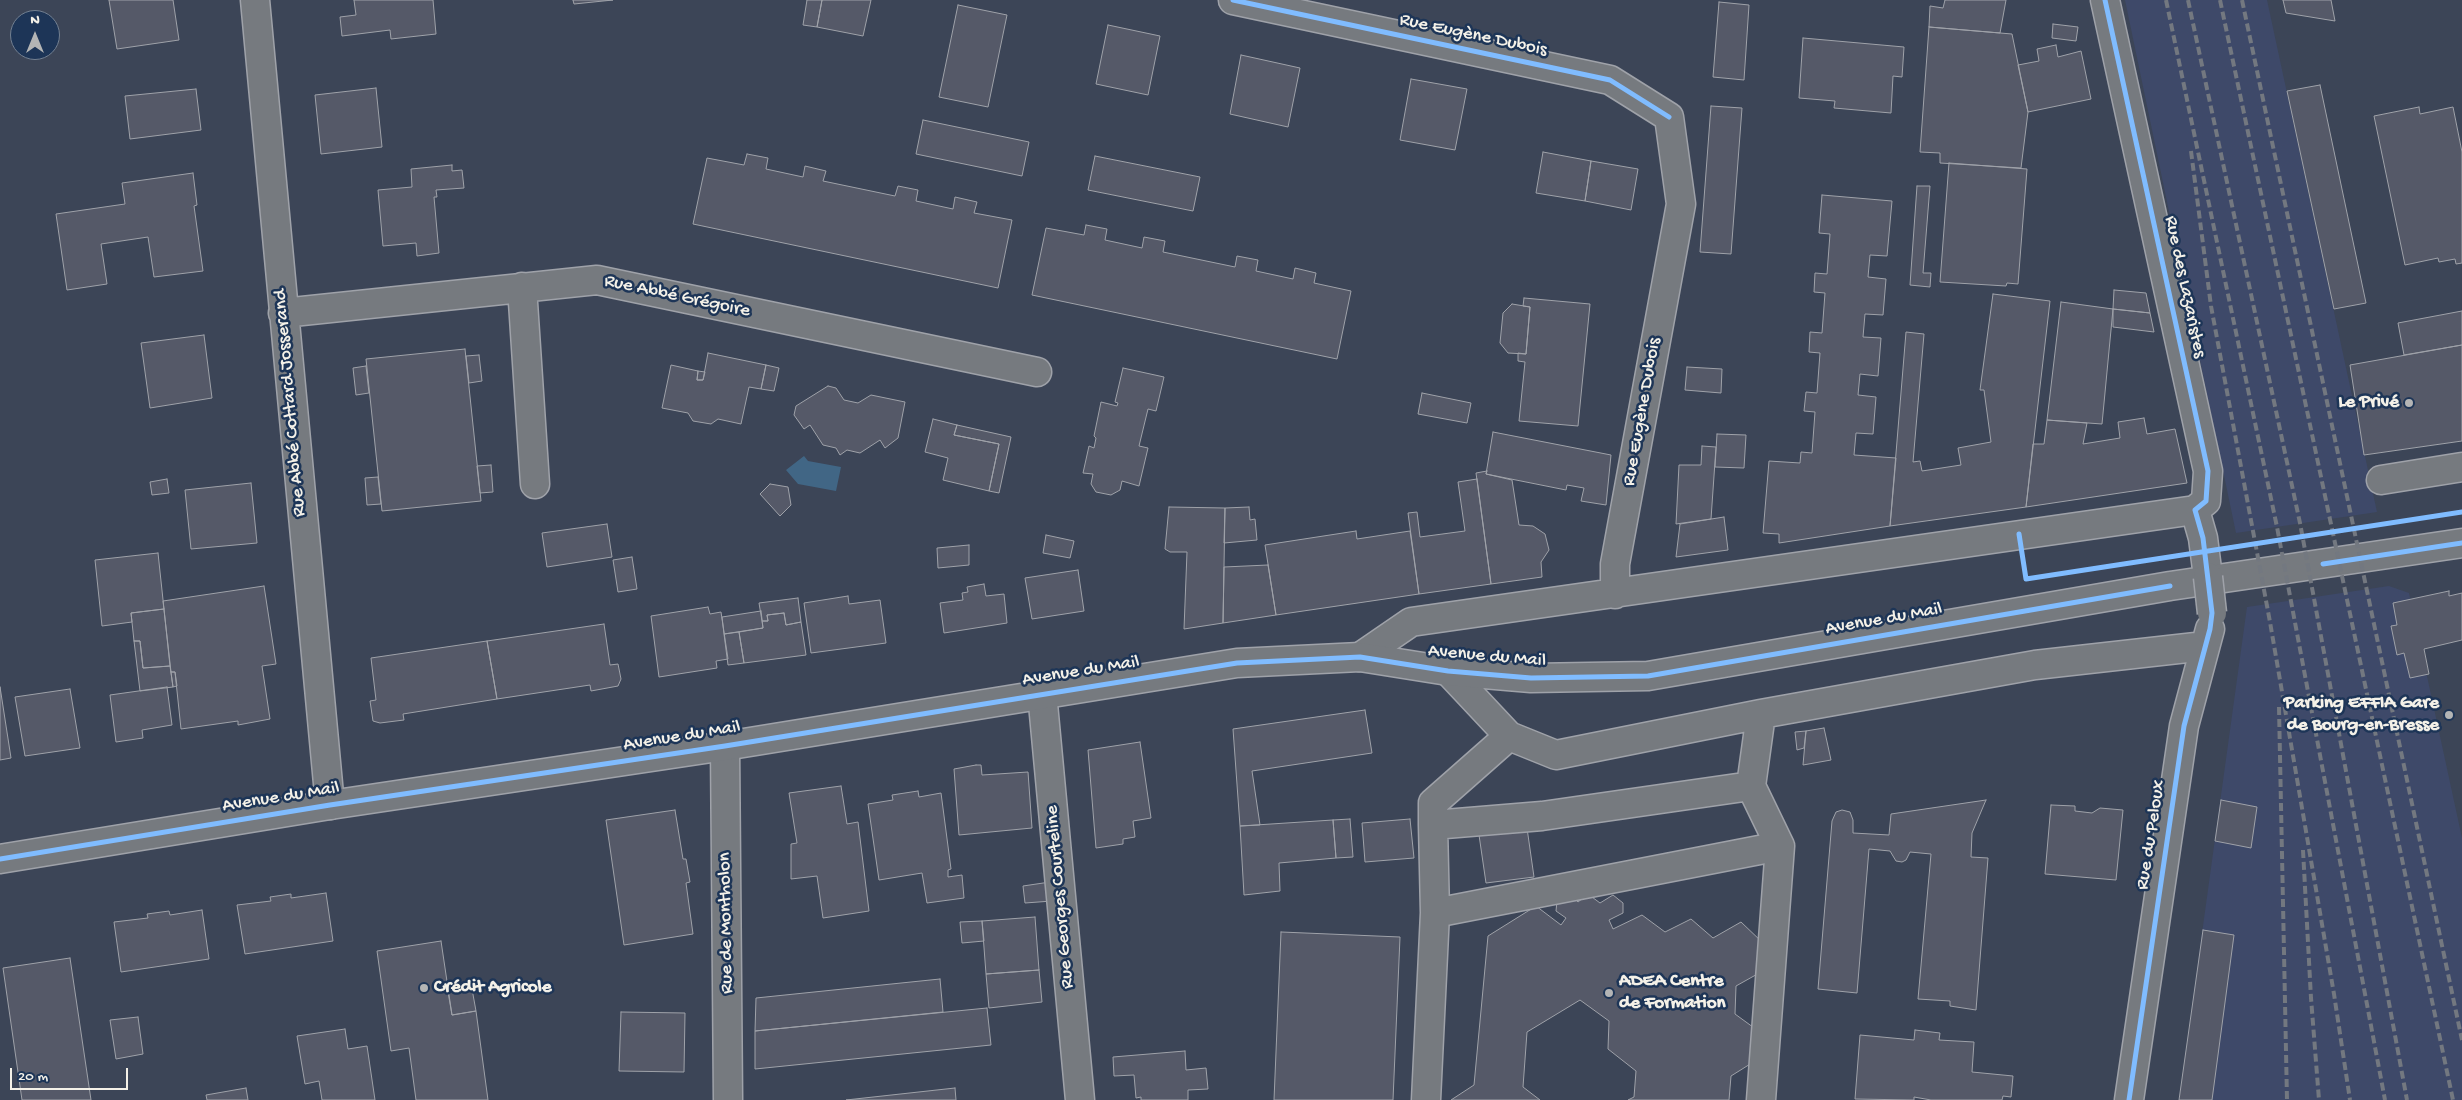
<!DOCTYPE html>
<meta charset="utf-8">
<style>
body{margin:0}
#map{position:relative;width:2462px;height:1100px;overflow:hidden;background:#3c4557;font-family:"Gochi Hand",sans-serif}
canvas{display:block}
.north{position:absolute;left:10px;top:10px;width:50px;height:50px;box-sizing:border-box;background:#1d3557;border:1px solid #738091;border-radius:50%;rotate:0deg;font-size:14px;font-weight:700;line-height:20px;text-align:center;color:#f4f1e8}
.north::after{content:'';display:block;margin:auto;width:18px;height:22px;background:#b4b5b5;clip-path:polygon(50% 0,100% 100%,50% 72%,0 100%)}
.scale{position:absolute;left:10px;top:1068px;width:118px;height:22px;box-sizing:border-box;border:2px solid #f4f1e8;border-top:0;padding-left:6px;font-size:15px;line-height:18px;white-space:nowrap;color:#f4f1e8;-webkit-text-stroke:4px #1d3557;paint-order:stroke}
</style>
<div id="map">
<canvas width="2462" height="1100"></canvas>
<div class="north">N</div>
<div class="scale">20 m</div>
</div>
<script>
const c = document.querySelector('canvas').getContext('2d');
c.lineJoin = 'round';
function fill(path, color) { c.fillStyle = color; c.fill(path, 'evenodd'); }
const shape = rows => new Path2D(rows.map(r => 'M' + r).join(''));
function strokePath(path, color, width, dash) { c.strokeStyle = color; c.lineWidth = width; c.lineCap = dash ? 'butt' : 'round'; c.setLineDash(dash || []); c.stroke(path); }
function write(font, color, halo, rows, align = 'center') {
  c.font = font + ' "Gochi Hand",sans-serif'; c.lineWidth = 5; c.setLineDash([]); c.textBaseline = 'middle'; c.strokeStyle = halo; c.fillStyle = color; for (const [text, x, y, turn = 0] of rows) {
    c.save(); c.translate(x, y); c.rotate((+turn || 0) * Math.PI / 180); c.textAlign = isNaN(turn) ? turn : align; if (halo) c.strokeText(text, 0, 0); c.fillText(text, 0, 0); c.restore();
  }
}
fill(shape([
 [2125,0,2267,0,2377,512,2236,533],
 [2389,586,2409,593,2462,838,2462,1100,2179,1100,2247,607]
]), '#3e4969');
fill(shape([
 [804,456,808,461,841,467,836,491,798,484,786,470]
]), '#416685');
const building = shape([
 [109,0,173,0,179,40,117,49,109,0],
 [354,0,433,0,436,34,391,39,390,30,342,36,340,17,356,15,354,0],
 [573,0,613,0,574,4,573,0],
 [807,0,822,0,817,27,803,25,807,0],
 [822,0,871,0,863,36,817,27,822,0],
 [1945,0,2006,0,2000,33,1929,27,1930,6,1943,8,1945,0],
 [2283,0,2331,0,2335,21,2286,13,2283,0],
 [1719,2,1749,5,1744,80,1713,77,1719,2],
 [958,5,1007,15,988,107,939,97,958,5],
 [2053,24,2078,27,2076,41,2052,38,2053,24],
 [1108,25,1160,36,1148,95,1096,84,1108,25],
 [1929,27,2012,34,2028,112,2021,168,1940,163,1940,153,1920,152,1929,27],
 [1803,38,1904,47,1902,77,1893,76,1891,113,1834,108,1835,101,1799,98,1803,38],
 [2056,45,2058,57,2081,51,2091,99,2028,112,2018,65,2039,61,2037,49,2056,45],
 [1241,55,1300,68,1288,127,1230,114,1241,55],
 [1411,79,1467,89,1455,150,1400,140,1411,79],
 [2320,85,2366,303,2334,309,2287,91,2320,85],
 [376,88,382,147,321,154,315,95,376,88],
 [196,89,201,130,130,139,125,96,196,89],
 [1711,106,1742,108,1731,254,1700,252,1711,106],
 [2419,107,2420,114,2453,107,2462,152,2462,263,2456,264,2455,259,2439,262,2438,258,2405,265,2374,116,2419,107],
 [923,120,1029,142,1022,176,916,154,923,120],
 [1543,152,1591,161,1585,201,1536,193,1543,152],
 [747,154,768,158,766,169,803,177,805,166,826,171,823,181,895,196,898,186,918,190,916,201,953,209,955,197,977,202,974,213,1012,220,998,288,693,224,707,158,744,165,747,154],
 [1095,156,1200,177,1193,211,1088,190,1095,156],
 [1591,161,1638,169,1631,210,1585,201,1591,161],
 [1949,163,2027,169,2018,284,2007,283,2006,286,1940,282,1949,163],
 [452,165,452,171,462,170,464,188,436,190,437,197,434,197,439,253,417,256,416,243,383,246,378,190,412,187,411,169,452,165],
 [193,173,197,205,194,206,203,271,154,277,148,237,101,244,107,284,67,290,56,214,125,204,122,183,193,173],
 [1917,186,1930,186,1923,273,1931,273,1930,287,1910,285,1917,186],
 [1822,195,1892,201,1887,256,1870,255,1868,277,1886,279,1883,315,1865,314,1863,337,1881,338,1878,376,1860,374,1858,395,1876,397,1873,434,1856,433,1854,455,1896,458,1890,526,1779,543,1779,534,1763,533,1769,461,1800,463,1801,452,1812,453,1815,412,1804,411,1806,392,1817,393,1820,353,1809,352,1810,332,1822,333,1825,293,1814,292,1815,273,1827,274,1830,234,1819,233,1822,195],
 [1086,225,1107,229,1105,240,1142,248,1144,237,1165,241,1163,252,1235,267,1237,256,1258,260,1256,271,1293,279,1295,268,1316,273,1314,283,1351,291,1337,359,1032,295,1046,228,1084,235,1086,225],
 [2114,290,2146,293,2150,313,2113,309,2114,290],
 [1993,294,2050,301,2026,507,1890,526,1906,332,1924,334,1913,462,1920,461,1922,471,1961,465,1958,448,1991,442,1984,390,1980,390,1993,294],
 [1524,298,1590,304,1578,426,1519,421,1525,362,1518,361,1518,353,1526,354,1530,307,1523,306,1524,298],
 [2061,302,2113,309,2102,424,2047,420,2061,302],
 [1512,304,1530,307,1526,354,1508,353,1500,343,1503,313,1512,304],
 [2113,309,2150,313,2154,332,2113,327,2113,309],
 [2462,311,2462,345,2404,355,2398,323,2462,311],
 [204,335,212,398,150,408,141,343,204,335],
 [2462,345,2462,441,2364,455,2350,365,2462,345],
 [465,349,481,501,382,511,366,359,465,349],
 [708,353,766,365,761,389,749,387,741,424,718,419,711,424,693,421,688,413,662,408,671,365,698,371,697,380,703,380,708,353],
 [479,355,482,381,469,383,466,356,479,355],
 [766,365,779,368,774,391,761,389,766,365],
 [366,366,369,393,356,395,353,368,366,366],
 [1687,367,1722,369,1721,393,1685,390,1687,367],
 [1123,368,1164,377,1156,411,1148,409,1139,446,1148,448,1139,486,1122,481,1120,490,1111,495,1096,492,1091,484,1093,474,1083,473,1089,446,1094,448,1096,438,1094,436,1101,402,1117,406,1118,403,1115,402,1123,368],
 [698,371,705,372,703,380,697,380,698,371],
 [828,386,836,388,844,400,858,403,871,395,905,402,898,438,885,448,880,440,860,453,847,450,840,455,836,448,823,445,810,425,804,429,794,415,796,406,828,386],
 [1422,393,1471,403,1467,423,1418,414,1422,393],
 [2144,418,2147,434,2175,429,2187,483,2026,507,2033,444,2044,444,2047,420,2087,423,2083,444,2120,438,2118,422,2144,418],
 [933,419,957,425,954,435,999,444,989,491,943,480,948,458,925,452,933,419],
 [957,425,1011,437,999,493,989,491,999,444,954,435,957,425],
 [1493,432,1611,455,1606,505,1581,501,1584,488,1567,485,1566,490,1486,474,1493,432],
 [1717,434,1746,435,1744,468,1715,467,1717,434],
 [1702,446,1716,447,1711,519,1676,524,1679,465,1701,465,1702,446],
 [491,465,493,492,480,493,477,466,491,465],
 [1487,471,1486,474,1512,480,1519,525,1533,526,1545,534,1549,550,1541,562,1542,577,1491,584,1476,473,1487,471],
 [378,477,381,504,367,505,365,478,378,477],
 [167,479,169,493,152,495,150,482,167,479],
 [1477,479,1491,584,1419,594,1408,513,1417,512,1420,537,1465,531,1458,482,1477,479],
 [251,483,257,543,191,549,185,490,251,483],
 [770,484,788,487,791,505,780,516,760,494,770,484],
 [1169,507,1225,508,1223,623,1184,629,1187,552,1170,552,1165,549,1169,507],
 [1249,507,1250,520,1255,519,1257,540,1224,543,1225,508,1249,507],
 [1724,517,1728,550,1676,557,1680,524,1724,517],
 [607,524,612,557,547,567,542,533,607,524],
 [1356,531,1357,539,1410,531,1419,594,1276,615,1265,545,1356,531],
 [1046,535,1074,541,1070,558,1043,553,1046,535],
 [969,545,969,565,938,568,937,548,969,545],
 [158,553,164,609,131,613,132,622,102,626,95,560,158,553],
 [632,557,637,589,618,592,613,560,632,557],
 [1268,565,1276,615,1223,623,1224,567,1268,565],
 [1078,570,1084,611,1032,619,1025,578,1078,570],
 [984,584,986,596,1004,594,1007,623,944,633,940,603,963,600,962,593,968,592,967,587,984,584],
 [264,586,276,664,262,666,270,719,238,725,238,721,181,729,175,672,171,672,163,601,264,586],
 [2449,591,2449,596,2462,593,2462,640,2424,649,2429,674,2410,678,2404,653,2397,655,2391,626,2397,625,2393,603,2449,591],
 [848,596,849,604,880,600,886,643,811,653,804,603,848,596],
 [798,598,801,622,786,625,784,613,767,615,768,621,762,621,759,603,798,598],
 [708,607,710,614,721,612,728,659,716,661,717,668,659,677,651,616,708,607],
 [164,609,170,666,143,668,140,641,134,641,131,613,164,609],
 [761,611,763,628,724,634,722,617,761,611],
 [784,613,786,625,801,622,806,655,744,663,739,632,763,628,762,621,768,621,767,615,784,613],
 [604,624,610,665,618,664,621,679,618,686,591,691,590,685,497,699,487,641,604,624],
 [739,632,744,663,728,665,724,634,739,632],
 [134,641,140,641,143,668,170,666,173,687,140,691,134,641],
 [487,641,497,699,403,714,404,720,380,723,373,721,370,701,376,700,371,658,487,641],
 [171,672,175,672,177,686,173,687,171,672],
 [0,687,11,758,0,760,0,687],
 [167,687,172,725,142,730,143,738,116,742,110,695,167,687],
 [70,689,80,748,25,756,15,697,70,689],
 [1365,710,1372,753,1252,771,1260,825,1240,826,1233,729,1365,710],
 [1824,728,1831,760,1803,765,1806,731,1824,728],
 [1806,731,1804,748,1797,750,1795,732,1806,731],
 [1140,742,1151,818,1133,821,1135,837,1123,839,1123,844,1096,848,1088,750,1140,742],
 [976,765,981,765,982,775,1028,772,1032,828,959,835,954,769,976,765],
 [841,786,847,824,858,822,869,911,823,918,817,876,791,879,791,844,797,843,789,793,841,786],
 [918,791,919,797,941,793,951,869,948,870,948,877,962,875,964,898,927,903,922,873,879,880,868,804,893,800,892,795,918,791],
 [1986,800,1972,833,1971,857,1988,858,1976,1010,1950,1006,1950,1001,1918,999,1931,854,1910,852,1906,860,1902,862,1896,861,1890,851,1869,849,1857,993,1818,989,1832,821,1836,812,1842,810,1850,812,1853,820,1853,833,1889,835,1891,814,1986,800],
 [2221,800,2257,807,2251,848,2215,841,2221,800],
 [2051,805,2075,806,2075,811,2092,813,2100,808,2123,810,2116,880,2045,874,2051,805],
 [675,810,683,859,686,859,690,882,686,883,693,934,624,945,606,820,675,810],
 [1350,819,1353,857,1336,858,1333,820,1350,819],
 [1410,819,1414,858,1365,862,1362,823,1410,819],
 [1333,820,1336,858,1279,863,1280,891,1244,895,1240,826,1333,820],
 [1527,828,1534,877,1486,883,1479,835,1527,828],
 [1050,882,1052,901,1025,903,1023,886,1050,882],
 [326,893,333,941,245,954,237,905,271,901,270,897,291,894,291,898,326,893],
 [1569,893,1578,902,1588,894,1600,903,1613,895,1623,903,1623,913,1609,920,1613,929,1642,915,1665,932,1691,919,1713,938,1741,922,1763,943,1761,972,1736,986,1735,1014,1757,1030,1755,1061,1731,1076,1729,1100,1628,1100,1634,1097,1636,1071,1608,1049,1609,1021,1580,1000,1527,1032,1523,1087,1540,1100,1451,1100,1474,1085,1488,936,1536,906,1561,925,1566,918,1556,911,1557,901,1569,893],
 [202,910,209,959,121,972,114,922,148,918,147,914,169,911,170,915,202,910],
 [1035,917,1039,970,986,974,982,921,1035,917],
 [982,921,984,941,962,943,960,922,982,921],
 [2203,930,2234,935,2212,1100,2179,1100,2203,930],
 [1281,932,1400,937,1393,1100,1274,1100,1281,932],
 [441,941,452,1015,476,1011,488,1100,416,1100,409,1048,391,1051,377,951,441,941],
 [70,958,91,1100,22,1100,3,968,70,958],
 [1039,970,1042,1002,989,1008,986,974,1039,970],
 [940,979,943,1012,755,1031,756,998,940,979],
 [472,989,476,1011,452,1015,448,992,472,989],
 [987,1008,991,1045,755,1069,755,1031,987,1008],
 [621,1012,685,1013,684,1072,619,1071,621,1012],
 [138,1017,143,1054,116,1059,110,1020,138,1017],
 [345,1029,348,1049,367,1046,375,1100,322,1100,319,1081,305,1084,297,1036,345,1029],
 [1915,1030,1940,1033,1939,1040,1974,1042,1972,1072,2013,1076,2011,1097,2003,1096,2002,1100,1931,1100,1914,1097,1914,1100,1855,1099,1860,1035,1914,1040,1915,1030],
 [1185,1051,1186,1070,1206,1068,1208,1089,1188,1090,1188,1100,1141,1100,1141,1097,1136,1098,1134,1075,1114,1076,1113,1057,1185,1051],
 [246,1088,248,1100,207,1100,206,1095,246,1088],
 [955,1088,956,1100,846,1100,955,1088]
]);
fill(building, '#555968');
strokePath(building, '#9fa2a9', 1);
const minor = shape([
 [255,0,330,805],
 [1233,0,1610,80,1669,117,1681,204,1615,564,1615,594],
 [2105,0,2208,471,2206,501,2195,510,2203,538,2208,577],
 [522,287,535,484],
 [283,313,597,280,1037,372],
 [2381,480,2462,467],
 [1360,657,1411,622,2195,510],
 [1448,671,1509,736,1556,755,1761,714,2035,665,2205,646],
 [1042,693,1080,1100],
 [1509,736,1433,803,1433,825,1542,816,1751,786,1780,846],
 [725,746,728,1100],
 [1751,786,1761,714],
 [1433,825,1435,913],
 [1426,1100,1435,913,1780,846,1761,1100],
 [2129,1100,2184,726,2210,629]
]);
const major = shape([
 [0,859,330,805,725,746,1237,663,1360,657,1448,671,1531,678,1648,676,2170,586,2462,543]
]);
strokePath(minor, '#9fa2a9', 31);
strokePath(major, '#9fa2a9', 31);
strokePath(minor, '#767a7f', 28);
strokePath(major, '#767a7f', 28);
strokePath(shape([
 [2166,0,2277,527,2385,1100],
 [2188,0,2300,523,2407,1100],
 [2220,0,2453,1100],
 [2242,0,2462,1040],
 [2191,151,2211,306,2270,622,2334,994,2350,1100],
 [2279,707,2287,1100],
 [2303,850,2311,998,2319,1100]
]), '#737880', 4, [8, 4]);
const minorBridge = shape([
 [2208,577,2212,613]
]);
strokePath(minorBridge, '#9fa2a9', 31, []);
strokePath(minorBridge, '#767a7f', 28);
strokePath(shape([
 [1233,0,1610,80,1669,117],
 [2105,0,2208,471,2206,501,2195,510,2203,538,2212,613,2210,629,2184,726,2129,1100],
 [2019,534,2026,579,2462,512],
 [2323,564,2462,543],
 [0,859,330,805,725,746,1237,663,1360,657,1448,671,1531,678,1648,676,2170,586]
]), '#80bcff', 5);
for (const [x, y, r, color] of [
 [2409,403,5,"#b4b5b5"],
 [2449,715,5,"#b4b5b5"],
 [424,988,5,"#b4b5b5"],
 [1609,993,5,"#b4b5b5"]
]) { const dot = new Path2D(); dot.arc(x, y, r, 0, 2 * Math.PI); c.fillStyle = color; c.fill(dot); strokePath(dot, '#1d3557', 2); }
write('19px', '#f4f1e8', '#1d3557', [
 ["Rue Eugène Dubois",1473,36,12],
 ["Rue des Lazaristes",2184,287,78],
 ["Rue Abbé Grégoire",677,297,12],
 ["Rue Abbé Cottard Josserand",291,403,-95],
 ["Rue Eugène Dubois",1643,412,-80],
 ["Avenue du Mail",1884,620,-10],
 ["Avenue du Mail",1487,657,5],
 ["Avenue du Mail",1081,672,-9],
 ["Avenue du Mail",682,737,-9],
 ["Avenue du Mail",281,798,-9],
 ["Rue du Peloux",2152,835,-81],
 ["Rue Georges Courteline",1061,897,-95],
 ["Rue de Montholon",727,923,-91]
]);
write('bold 19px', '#f4f1e8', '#1d3557', [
 ["Le Privé",2399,403],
 ["Parking EFFIA Gare",2439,704],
 ["de Bourg-en-Bresse",2439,726],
 ["ADEA Centre",1619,982,"left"],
 ["de Formation",1619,1004,"left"],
 ["Crédit Agricole",434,988,"left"]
], 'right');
</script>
